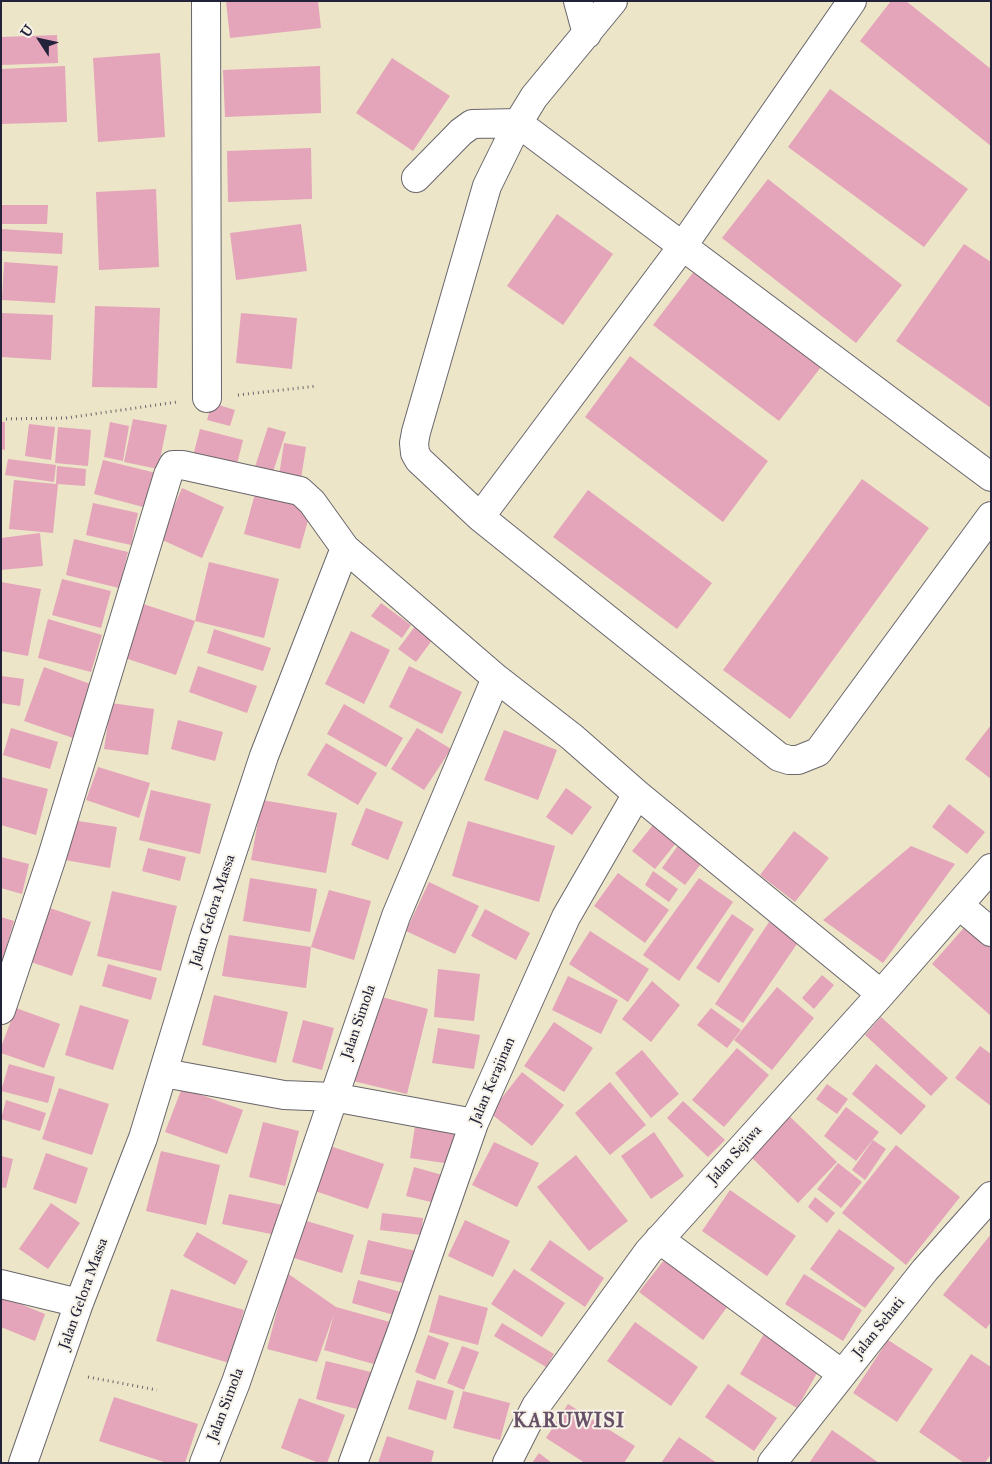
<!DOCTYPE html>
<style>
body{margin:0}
#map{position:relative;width:992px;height:1464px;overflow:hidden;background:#ece5c8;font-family:"IM FELL Great Primer",serif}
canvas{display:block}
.frame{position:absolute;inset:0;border:2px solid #22223b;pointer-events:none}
.north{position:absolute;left:15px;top:15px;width:50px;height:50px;-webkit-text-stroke:4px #f7f3e8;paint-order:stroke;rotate:305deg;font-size:14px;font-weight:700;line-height:20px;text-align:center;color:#22223b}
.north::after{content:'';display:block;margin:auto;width:18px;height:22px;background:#22223b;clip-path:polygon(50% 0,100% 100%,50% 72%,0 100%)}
</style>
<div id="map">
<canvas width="992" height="1464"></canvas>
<div class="frame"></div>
<div class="north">U</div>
</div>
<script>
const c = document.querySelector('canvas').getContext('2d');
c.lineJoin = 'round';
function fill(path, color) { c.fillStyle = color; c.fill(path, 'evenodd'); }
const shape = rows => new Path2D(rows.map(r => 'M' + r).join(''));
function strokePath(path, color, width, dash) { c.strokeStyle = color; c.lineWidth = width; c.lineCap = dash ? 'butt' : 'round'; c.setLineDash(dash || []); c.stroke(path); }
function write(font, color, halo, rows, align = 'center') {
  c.font = font + ' "IM FELL Great Primer",serif'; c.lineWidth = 4; c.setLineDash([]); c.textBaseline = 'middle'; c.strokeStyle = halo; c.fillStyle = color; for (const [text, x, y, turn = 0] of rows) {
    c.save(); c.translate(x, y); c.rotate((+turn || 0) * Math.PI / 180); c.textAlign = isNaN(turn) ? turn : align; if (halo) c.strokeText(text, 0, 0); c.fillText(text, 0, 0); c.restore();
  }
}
fill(shape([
 [226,1,318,1,321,28,230,38],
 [891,1,906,1,991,69,991,146,860,41],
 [57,35,58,63,1,65,1,37],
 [160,53,165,137,98,142,93,58],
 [392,58,450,96,413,151,356,113],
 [65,66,67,122,1,124,1,69],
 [320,66,321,113,225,117,223,70],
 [830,89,968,189,924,247,788,147],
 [311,148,312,199,228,202,227,151],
 [768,179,902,285,856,343,722,238],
 [156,189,159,267,99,270,96,192],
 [1,205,48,205,47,224,1,224],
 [557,214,613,254,563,325,507,286],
 [301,224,307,271,236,280,230,233],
 [1,229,63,233,62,254,1,251],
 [964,244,991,262,991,408,896,341],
 [4,262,58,266,55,303,2,300],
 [698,266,825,362,779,421,653,325],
 [95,306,160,308,157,388,92,387],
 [1,313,53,315,51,360,1,357],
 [241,313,297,318,292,369,236,363],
 [630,356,768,461,723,522,585,417],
 [212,403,235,410,230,426,207,420],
 [133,419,167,425,158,469,124,462],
 [1,422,5,422,5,450,1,449],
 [110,422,129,426,123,461,104,457],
 [29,424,55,427,51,460,25,456],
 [58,427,91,430,88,466,55,463],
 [268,427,286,432,272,475,254,470],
 [200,429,243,440,236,468,193,456],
 [284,443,306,447,300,485,278,482],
 [8,459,56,465,54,482,5,475],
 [103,460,156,473,147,508,94,494],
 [57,466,86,469,85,486,58,484,53,533,9,529,14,480,56,484],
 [862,479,929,528,790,719,723,670],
 [182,488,224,507,202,558,160,539],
 [256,490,312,506,300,549,244,534],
 [588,490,712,583,677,629,553,537],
 [93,503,138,513,131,545,86,535],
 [40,533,43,566,1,570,1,538],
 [74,539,128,552,119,588,66,575],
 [209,562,279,579,264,638,195,621],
 [62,579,111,591,101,628,52,615],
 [1,582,41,589,28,656,1,651],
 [140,603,195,621,176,675,122,657],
 [381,603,411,625,402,638,371,616],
 [48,619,102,635,91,672,38,658],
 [416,625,433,639,416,662,398,649],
 [214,629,271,648,263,671,207,653],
 [351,631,390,650,364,704,325,684],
 [198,666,257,686,247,713,189,692],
 [409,666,462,692,442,734,389,707],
 [44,667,93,685,73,738,24,721],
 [1,676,24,679,20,706,1,703],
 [111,703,154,709,148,755,104,749],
 [344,704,403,738,386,767,327,734],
 [178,720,223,732,215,761,171,749],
 [991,725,991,779,965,759],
 [11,728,58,742,50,769,3,755],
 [417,728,451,749,424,790,391,769],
 [504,730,557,750,538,800,484,780],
 [326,743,377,773,358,805,307,775],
 [98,767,150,783,139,818,86,800],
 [1,777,48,789,36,835,1,825],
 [566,788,592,807,572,835,546,817],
 [151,790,211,804,200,854,139,840],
 [262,800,337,813,326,873,251,860],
 [949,804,985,832,967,854,932,827],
 [366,808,403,822,388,860,351,845],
 [72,820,117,827,110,868,65,860],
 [468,821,555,846,539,902,452,876],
 [653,825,676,843,655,869,632,851],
 [794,831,829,858,795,902,760,875],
 [679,844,703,861,685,885,662,868],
 [911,846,955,864,883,963,823,920],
 [148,848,186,857,180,881,142,871],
 [1,857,29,864,22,894,1,888],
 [653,871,678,889,669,902,645,885],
 [618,873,669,910,645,943,594,906],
 [250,878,317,889,310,932,243,921],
 [699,878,733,902,679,981,643,955],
 [429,882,479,906,455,954,406,931],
 [329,890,371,901,354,960,311,947],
 [112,891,177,906,161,971,97,956],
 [44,906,91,922,72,976,25,960],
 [485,909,530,933,516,960,471,936],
 [732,914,754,929,719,983,696,968],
 [1,917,14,921,2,962,1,962],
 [769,922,799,941,743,1023,715,1004],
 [969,922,991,942,990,1015,932,964],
 [590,931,649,969,628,1002,569,964],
 [229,935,311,947,306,988,222,976],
 [108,964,157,978,151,1000,102,986],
 [438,969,480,974,474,1021,434,1017],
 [822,975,834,985,814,1009,802,998],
 [568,976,618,1000,601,1034,552,1010],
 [652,981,680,1005,651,1042,622,1019],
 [777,987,814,1018,772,1070,734,1040],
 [214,995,288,1012,276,1063,202,1045],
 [374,995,428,1009,407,1094,353,1081],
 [80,1005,129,1020,113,1070,65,1055],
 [16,1008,60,1024,44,1068,1,1053,1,1047],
 [711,1008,741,1030,727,1048,697,1025],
 [881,1017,948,1078,931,1096,865,1035],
 [303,1020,334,1028,322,1070,292,1062],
 [554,1022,593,1048,564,1092,524,1066],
 [438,1028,480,1035,474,1069,432,1063],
 [980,1046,991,1054,991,1106,955,1078],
 [737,1048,769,1075,724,1127,692,1100],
 [642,1050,679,1094,651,1118,615,1073],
 [9,1064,55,1077,48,1103,1,1091],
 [876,1064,926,1106,901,1135,852,1094],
 [522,1072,564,1105,532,1146,490,1113],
 [610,1082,646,1125,610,1155,575,1113],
 [827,1084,848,1099,837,1114,816,1099],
 [59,1088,109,1104,92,1155,42,1139],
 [182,1088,243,1110,227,1154,165,1132],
 [6,1100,46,1113,40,1131,1,1119],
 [683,1101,725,1140,708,1157,667,1118],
 [846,1107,879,1132,856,1161,824,1136],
 [782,1109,837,1162,798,1203,743,1149],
 [416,1120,457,1126,451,1164,410,1158],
 [263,1122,299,1131,285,1186,249,1177],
 [654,1132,684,1176,651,1199,621,1156],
 [873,1140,886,1149,865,1180,852,1170],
 [494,1142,539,1163,517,1207,472,1185],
 [896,1145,960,1197,906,1265,842,1213],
 [330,1146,384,1164,368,1209,315,1191],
 [161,1151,220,1165,206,1225,146,1211],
 [46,1153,88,1168,76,1204,33,1189],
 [576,1155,628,1221,589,1251,537,1187],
 [1,1156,13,1159,6,1188,1,1187],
 [838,1163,862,1182,841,1208,817,1189],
 [414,1167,442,1175,435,1203,406,1196],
 [730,1190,796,1236,767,1276,702,1231],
 [229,1194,283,1205,276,1235,222,1224],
 [815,1197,835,1213,827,1223,808,1207],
 [51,1203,80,1223,48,1269,19,1249],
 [382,1213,423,1218,421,1235,380,1230],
 [303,1220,354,1235,342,1273,291,1257],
 [465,1220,510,1241,493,1277,448,1256],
 [839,1229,895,1268,865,1308,810,1269],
 [197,1232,248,1261,235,1285,183,1256],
 [991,1234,991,1322,986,1329,943,1295],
 [368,1240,420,1252,412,1285,360,1274],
 [550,1240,604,1278,585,1307,530,1270],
 [668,1255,730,1303,703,1340,639,1292],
 [514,1269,565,1303,542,1337,491,1304],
 [287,1273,336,1307,397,1324,384,1367,324,1350,334,1314,317,1362,267,1349],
 [804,1274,862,1310,843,1341,785,1304],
 [358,1280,408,1294,401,1317,352,1303],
 [171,1289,244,1310,229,1363,156,1341],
 [439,1295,488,1308,478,1345,429,1332],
 [3,1297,45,1314,35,1341,1,1327,1,1301],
 [635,1322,698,1367,671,1406,607,1361],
 [502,1323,554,1354,546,1367,494,1336],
 [764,1334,820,1368,797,1408,740,1374],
 [428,1335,449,1343,435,1380,415,1372],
 [888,1340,933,1369,897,1422,853,1393],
 [462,1346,479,1352,464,1390,447,1383],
 [971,1354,991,1367,991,1454,985,1463,964,1463,919,1432],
 [326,1361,371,1372,361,1410,316,1399],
 [417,1380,454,1391,446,1420,408,1409],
 [728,1384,777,1418,754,1451,705,1417],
 [463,1391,510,1403,500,1440,453,1428],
 [114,1397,198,1424,185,1463,167,1463,99,1441],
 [299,1398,345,1415,327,1463,319,1463,281,1448],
 [568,1404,635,1446,624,1463,585,1463,546,1438],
 [832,1430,879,1463,809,1463],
 [387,1436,434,1451,431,1463,378,1463],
 [679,1437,717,1463,661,1463],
 [539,1453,552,1463,532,1463]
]), '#e4a4b9');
const minor = shape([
 [206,1,207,398],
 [578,1,587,34],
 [613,1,534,97,518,123,487,186,416,432,414,443,415,453,419,460,480,517,779,757,789,760,798,760,818,752,991,516],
 [416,178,461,132,472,124,518,123,991,477],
 [480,517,682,247,852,1],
 [637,794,881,994],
 [959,905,991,932],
 [1,1010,51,860,168,475,173,465,182,465,300,491,312,502,345,548],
 [164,1073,284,1095,333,1097,474,1123],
 [659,1239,842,1374],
 [1,1284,79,1303],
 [23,1463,79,1303,143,1138,203,941,264,756,345,548,496,678],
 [204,1463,236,1382,396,916,496,678,572,737,637,794,566,917,474,1123,401,1333,353,1463],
 [507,1463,536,1406,648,1252,881,994,991,868],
 [772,1463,925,1270,991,1196]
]);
strokePath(minor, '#69666c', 30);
strokePath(shape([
 [238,395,317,386],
 [1,419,66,418,177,402],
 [88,1377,157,1390]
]), '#69666c', 3, [1, 4]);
strokePath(minor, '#fff', 28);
write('15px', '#22223b', '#f7f3e8', [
 ["Jalan Gelora Massa",213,911,-72],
 ["Jalan Simola",359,1022,-71],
 ["Jalan Kerajinan",493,1081,-67],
 ["Jalan Sejiwa",735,1155,-48],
 ["Jalan Gelora Massa",84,1294,-70],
 ["Jalan Sehati",879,1328,-51],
 ["Jalan Simola",226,1405,-69]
]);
c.letterSpacing = '1px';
write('bold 20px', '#665067', '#f7f3e8', [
 ["KARUWISI",569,1422]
]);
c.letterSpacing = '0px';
</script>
